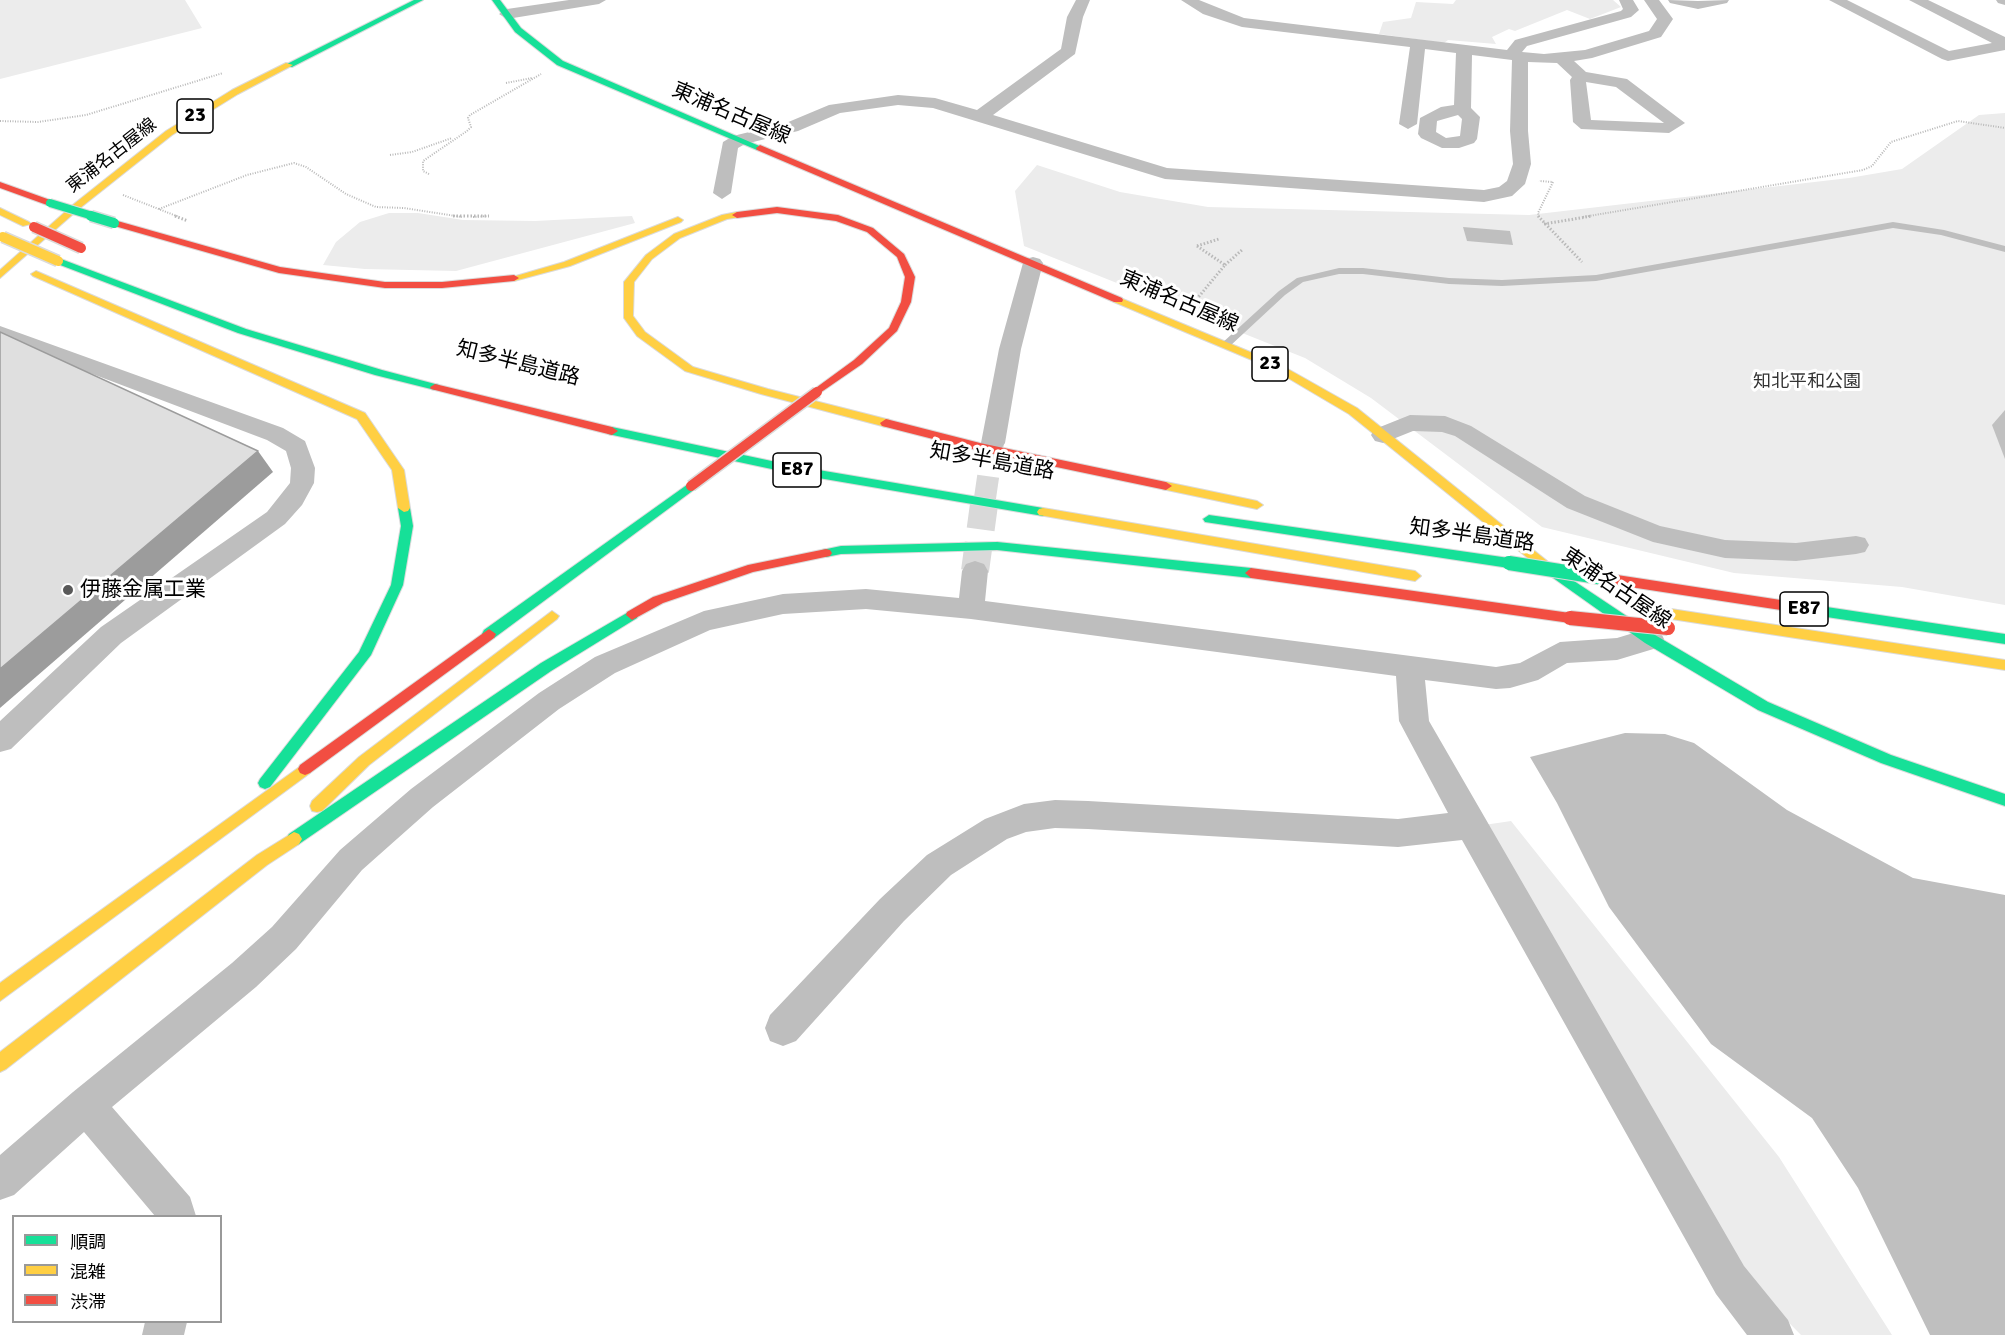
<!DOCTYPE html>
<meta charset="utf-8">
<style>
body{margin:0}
#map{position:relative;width:2005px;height:1335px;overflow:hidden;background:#fff;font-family:Signika,"Noto Sans JP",sans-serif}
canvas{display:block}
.legend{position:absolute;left:12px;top:1215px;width:210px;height:108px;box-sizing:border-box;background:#fff;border:2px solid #999;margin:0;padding:8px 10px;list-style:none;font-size:18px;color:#000}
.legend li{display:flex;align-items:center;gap:12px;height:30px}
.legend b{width:30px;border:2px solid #999}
</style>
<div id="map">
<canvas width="2005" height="1335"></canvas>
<ul class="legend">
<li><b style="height:8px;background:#16e098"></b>順調</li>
<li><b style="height:8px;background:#ffcf43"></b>混雑</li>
<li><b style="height:8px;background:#f24e42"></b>渋滞</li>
</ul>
</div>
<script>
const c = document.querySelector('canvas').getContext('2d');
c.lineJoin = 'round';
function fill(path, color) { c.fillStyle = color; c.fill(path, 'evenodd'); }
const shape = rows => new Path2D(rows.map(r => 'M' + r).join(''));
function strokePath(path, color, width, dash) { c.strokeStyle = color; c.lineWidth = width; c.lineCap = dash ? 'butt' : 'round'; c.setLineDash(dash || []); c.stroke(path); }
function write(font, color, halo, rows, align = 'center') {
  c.font = font + ' Signika,"Noto Sans JP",sans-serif'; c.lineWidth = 6; c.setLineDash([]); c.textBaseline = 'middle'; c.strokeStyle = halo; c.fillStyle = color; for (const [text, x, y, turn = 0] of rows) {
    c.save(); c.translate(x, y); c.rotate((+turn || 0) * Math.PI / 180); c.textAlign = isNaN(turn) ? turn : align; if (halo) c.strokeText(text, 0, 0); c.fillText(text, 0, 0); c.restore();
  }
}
fill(shape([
 [0,0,185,0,202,28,0,79],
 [1456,0,1613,0,1621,7,1590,19,1567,10,1515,31,1509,29,1492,37,1496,44,1448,40,1444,43,1379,34,1383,22,1411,18,1416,2,1453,4],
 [2005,113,2005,605,1902,587,1734,573,1542,527,1371,398,1305,358,1024,246,1015,191,1037,165,1120,192,1208,207,1529,215,1849,178,1902,169,1979,115],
 [389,213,418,213,463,220,535,221,632,216,635,223,456,271,365,269,323,265,336,242,360,222],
 [1511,821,1779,1157,1892,1335,1801,1335,1744,1277,1484,825]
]), '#ececec');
fill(shape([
 [1463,227,1510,231,1513,245,1467,241],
 [1625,733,1665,734,1694,743,1787,810,1913,878,2005,895,2005,1335,1930,1335,1858,1188,1812,1118,1711,1044,1609,907,1557,803,1530,757]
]), '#bfbfbf');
strokePath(shape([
 [985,498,993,443]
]), '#d9d9d9', 22, [22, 11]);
strokePath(shape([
 [975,571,985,497]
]), '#d9d9d9', 28, [28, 14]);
const fast = shape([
 [414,0,423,0,292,67,285,65,414,0],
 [492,0,500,0,521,28,563,61,764,148,757,150,557,65,515,32,492,0],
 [55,259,61,259,246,329,382,370,439,385,440,387,435,390,375,375,238,333,55,263,55,259],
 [612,427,795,466,1043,508,1049,512,1043,516,795,474,608,434,606,431,612,427],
 [691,482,695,483,697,486,695,489,494,638,484,638,482,634,484,630,691,482],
 [404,504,410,508,413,526,403,585,371,655,270,787,265,789,260,787,258,783,260,779,359,652,391,585,401,526,398,508,404,504],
 [1209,515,1509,558,1515,563,1509,568,1205,522,1203,519,1209,515],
 [997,542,1251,568,1257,573,1251,578,997,550,841,554,826,557,820,553,822,550,841,546,997,542],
 [1553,567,1655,635,1768,702,1891,755,2005,794,2005,806,1881,763,1758,710,1645,643,1549,575,1547,572,1549,569,1553,567],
 [1820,606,2005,634,2005,644,1820,616,1814,611,1820,606],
 [632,610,637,612,638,615,637,618,551,671,299,844,294,846,289,844,286,839,289,834,541,663,632,610]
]);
const slow = shape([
 [286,63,293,65,238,94,172,135,80,208,0,278,0,270,74,204,166,131,232,90,286,63],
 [0,208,29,222,31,224,23,226,0,215,0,208],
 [737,212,740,213,740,217,727,219,680,238,652,259,634,282,633,316,645,332,693,367,768,389,890,420,890,426,886,427,761,394,685,371,637,336,624,318,624,282,646,255,674,234,722,215,737,212],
 [678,217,683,220,681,222,570,266,514,281,509,278,564,262,678,217],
 [36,271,365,413,404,470,410,508,408,511,404,512,398,508,392,470,357,419,33,276,31,274,36,271],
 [1118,297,1279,364,1357,408,1557,569,1559,572,1557,575,1549,575,1349,414,1271,368,1114,302,1114,298,1118,297],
 [1166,482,1257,501,1263,505,1257,509,1162,489,1160,486,1166,482],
 [1043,508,1415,571,1421,576,1415,581,1039,515,1037,512,1039,509,1043,508],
 [1645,605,2005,660,2005,670,1645,615,1639,610,1645,605],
 [552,611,559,616,557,619,369,765,322,811,317,812,312,811,310,806,312,801,359,757,552,611],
 [305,763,310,765,312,769,310,773,0,1001,0,983,305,763],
 [294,832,299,834,302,839,299,844,267,865,6,1069,0,1072,0,1052,257,855,294,832]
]);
const jam = shape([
 [760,145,1122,298,1123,300,1122,302,1114,302,757,150,756,148,760,145],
 [0,182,53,201,55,203,47,205,0,188,0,182],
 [777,207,838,215,873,228,904,254,915,277,911,302,897,331,862,364,817,395,812,392,813,390,854,360,889,328,901,302,905,277,897,257,867,232,836,221,777,213,737,218,732,215,737,212,777,207],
 [114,220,280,267,385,282,442,282,514,275,519,278,514,281,442,288,385,288,279,273,111,225,109,223,114,220],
 [435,384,612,427,618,431,612,435,431,389,430,387,435,384],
 [886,419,980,443,1166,482,1172,486,1166,490,980,451,882,426,880,423,886,419],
 [826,549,830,550,832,553,830,556,753,572,663,603,632,620,626,615,627,612,653,597,748,565,826,549],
 [1251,568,1570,613,1577,618,1570,623,1251,578,1245,573,1251,568],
 [1604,573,1820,606,1826,611,1820,616,1604,583,1598,578,1604,573],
 [489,629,496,634,494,638,310,773,305,775,300,773,298,769,300,765,489,629]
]);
strokePath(fast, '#dbdbdb', 2);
strokePath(slow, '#dbdbdb', 2);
strokePath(jam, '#dbdbdb', 2);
strokePath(shape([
 [506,83,532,78],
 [0,121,38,122,86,115,223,73],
 [390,155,412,152,452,138],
 [429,174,423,171,423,161,467,131,471,127,468,118,470,115,541,74],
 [123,195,179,217],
 [159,209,247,175,294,163,306,167,346,194,376,207,404,208,462,217],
 [473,217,489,216],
 [1539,217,1538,213,1553,182,1539,181],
 [1583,217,1863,170,1872,166,1891,142,1958,121,2005,128]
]), '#b9b9b9', 2, [1, 1.5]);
strokePath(shape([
 [175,216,188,221],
 [453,216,489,216],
 [1538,216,1582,262],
 [1544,224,1592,216],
 [1197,246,1225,265,1196,300,1202,310],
 [1197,246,1219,239],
 [1225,265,1243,249]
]), '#b9b9b9', 3, [1.5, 2]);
fill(shape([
 [1893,222,1944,230,2005,246,2005,252,1941,235,1893,228,1596,281,1502,286,1449,284,1363,274,1339,274,1303,282,1285,295,1230,346,1222,346,1221,344,1279,291,1297,278,1339,268,1363,268,1449,278,1502,280,1596,275,1893,222]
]), '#bebebe');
fill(shape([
 [569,0,606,0,599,4,507,19,499,14,507,9,569,0],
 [1076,0,1090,0,1083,17,1075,54,993,115,1167,168,1484,190,1499,187,1507,181,1513,164,1510,131,1512,60,1472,55,1471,108,1480,117,1477,139,1474,143,1459,148,1442,148,1421,138,1418,134,1420,118,1441,107,1454,105,1456,53,1425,49,1417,124,1408,129,1399,124,1410,47,1242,27,1203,14,1181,0,1199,0,1244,18,1507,50,1515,40,1621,11,1623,9,1619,0,1633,0,1639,10,1631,17,1527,46,1522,52,1544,54,1585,50,1649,31,1657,19,1644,0,1659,0,1673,19,1661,37,1592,58,1574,61,1586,72,1627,79,1685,123,1669,133,1581,129,1573,122,1570,80,1572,77,1557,63,1528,62,1528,131,1531,164,1525,184,1512,196,1484,202,1165,179,933,108,898,105,840,113,798,131,745,144,738,148,731,193,722,199,713,193,723,142,733,136,786,123,829,105,898,95,935,98,977,110,1061,49,1067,17,1076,0],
 [1586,82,1616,87,1664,123,1591,120,1586,82],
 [1458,115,1462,119,1460,136,1446,138,1436,132,1437,121,1458,115],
 [1668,0,1698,1,1729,0,1727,3,1698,9,1670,3,1668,0],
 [1829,0,1847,0,1949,51,1992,43,1909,0,1928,0,2005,37,2005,50,1948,61,1942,59,1829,0],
 [1996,0,2005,0,2005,5,1998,3,1996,0],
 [1033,257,1040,259,1043,263,1021,349,1005,443,1001,449,993,451,985,449,981,443,999,349,1023,263,1026,259,1033,257],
 [0,326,283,428,305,441,315,468,314,483,302,505,285,524,121,643,11,749,0,752,0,721,101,627,267,512,290,483,291,468,286,451,267,440,0,339,0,326],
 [1410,415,1445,416,1471,426,1585,496,1660,526,1725,540,1796,543,1856,536,1865,538,1869,545,1865,552,1856,554,1796,561,1725,558,1653,542,1567,508,1455,436,1442,432,1413,431,1383,443,1375,441,1371,435,1375,429,1410,415],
 [975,561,984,564,988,571,985,601,1496,667,1520,663,1560,642,1617,638,1650,628,1660,631,1664,639,1660,647,1617,660,1567,663,1538,680,1510,688,1496,689,1425,680,1429,721,1744,1266,1788,1320,1794,1335,1747,1335,1716,1294,1462,840,1398,847,1088,829,1055,828,1026,832,1007,839,951,875,904,921,796,1041,783,1046,770,1041,765,1028,770,1015,880,899,927,855,985,819,1024,804,1055,800,1088,801,1398,819,1448,813,1399,721,1396,676,971,619,866,609,783,614,710,630,615,673,559,709,433,807,362,870,296,949,256,987,112,1107,190,1197,196,1216,155,1216,84,1132,14,1195,0,1200,0,1155,73,1092,232,963,272,927,340,850,411,789,539,693,595,657,704,611,783,594,866,589,959,598,962,571,966,564,975,561],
 [145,1322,187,1322,184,1335,142,1335,145,1322]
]), '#bebebe');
fill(fast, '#16e098');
fill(slow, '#ffcf43');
fill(jam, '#f24e42');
const fastBridgeFar2 = shape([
 [50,203,96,217]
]);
const fastBridgeFar1 = shape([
 [91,216,114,223]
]);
const fastBridge = shape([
 [1509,563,1604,578]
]);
const slowBridge = shape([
 [3,237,58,261]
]);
const jamBridgeFar1 = shape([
 [34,227,81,248],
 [691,486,817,392]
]);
const jamBridge = shape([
 [1570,618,1668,628]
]);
strokePath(fastBridgeFar2, '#dbdbdb', 10, []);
strokePath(fastBridgeFar1, '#dbdbdb', 13, []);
strokePath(fastBridge, '#dbdbdb', 16, []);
strokePath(slowBridge, '#dbdbdb', 13, []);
strokePath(jamBridgeFar1, '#dbdbdb', 13, []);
strokePath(jamBridge, '#dbdbdb', 16, []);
strokePath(fastBridgeFar2, '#16e098', 8);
strokePath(fastBridgeFar1, '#16e098', 10);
strokePath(fastBridge, '#16e098', 14);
strokePath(slowBridge, '#ffcf43', 10);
strokePath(jamBridgeFar1, '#f24e42', 10);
strokePath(jamBridge, '#f24e42', 14);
fill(shape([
 [2005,410,2005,459,1992,425]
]), '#c0c0c0');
fill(shape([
 [258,451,273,472,0,708,0,669]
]), '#9c9c9c');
const building = shape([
 [0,332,258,451,0,669,0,332]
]);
fill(building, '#dfdfdf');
strokePath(building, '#9c9c9c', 1.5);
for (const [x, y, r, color] of [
 [68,590,6,"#595959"]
]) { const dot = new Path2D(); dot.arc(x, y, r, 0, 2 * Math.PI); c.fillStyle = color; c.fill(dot); strokePath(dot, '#fff', 2); }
write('18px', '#000', '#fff', [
 ["東浦名古屋線",112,156,-38]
]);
write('18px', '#333', '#fff', [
 ["知北平和公園",1807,382]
]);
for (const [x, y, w] of [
 [195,116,36],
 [1270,364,36],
 [797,470,48],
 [1804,609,48]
]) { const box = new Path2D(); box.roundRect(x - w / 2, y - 17, w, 34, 4.5); c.fillStyle = '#fff'; c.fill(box); strokePath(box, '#000', 1.5); }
write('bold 20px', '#000', null, [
 ["23",195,116],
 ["23",1270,364],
 ["E87",797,470],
 ["E87",1804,609]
]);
write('21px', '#000', '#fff', [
 ["東浦名古屋線",731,114,23],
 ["東浦名古屋線",1179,302,23],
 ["知多半島道路",518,364,14],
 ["知多半島道路",992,462,10],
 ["知多半島道路",1472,536,8],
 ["東浦名古屋線",1616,589,34]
]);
write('21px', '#000', '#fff', [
 ["伊藤金属工業",80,590]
], 'left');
</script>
